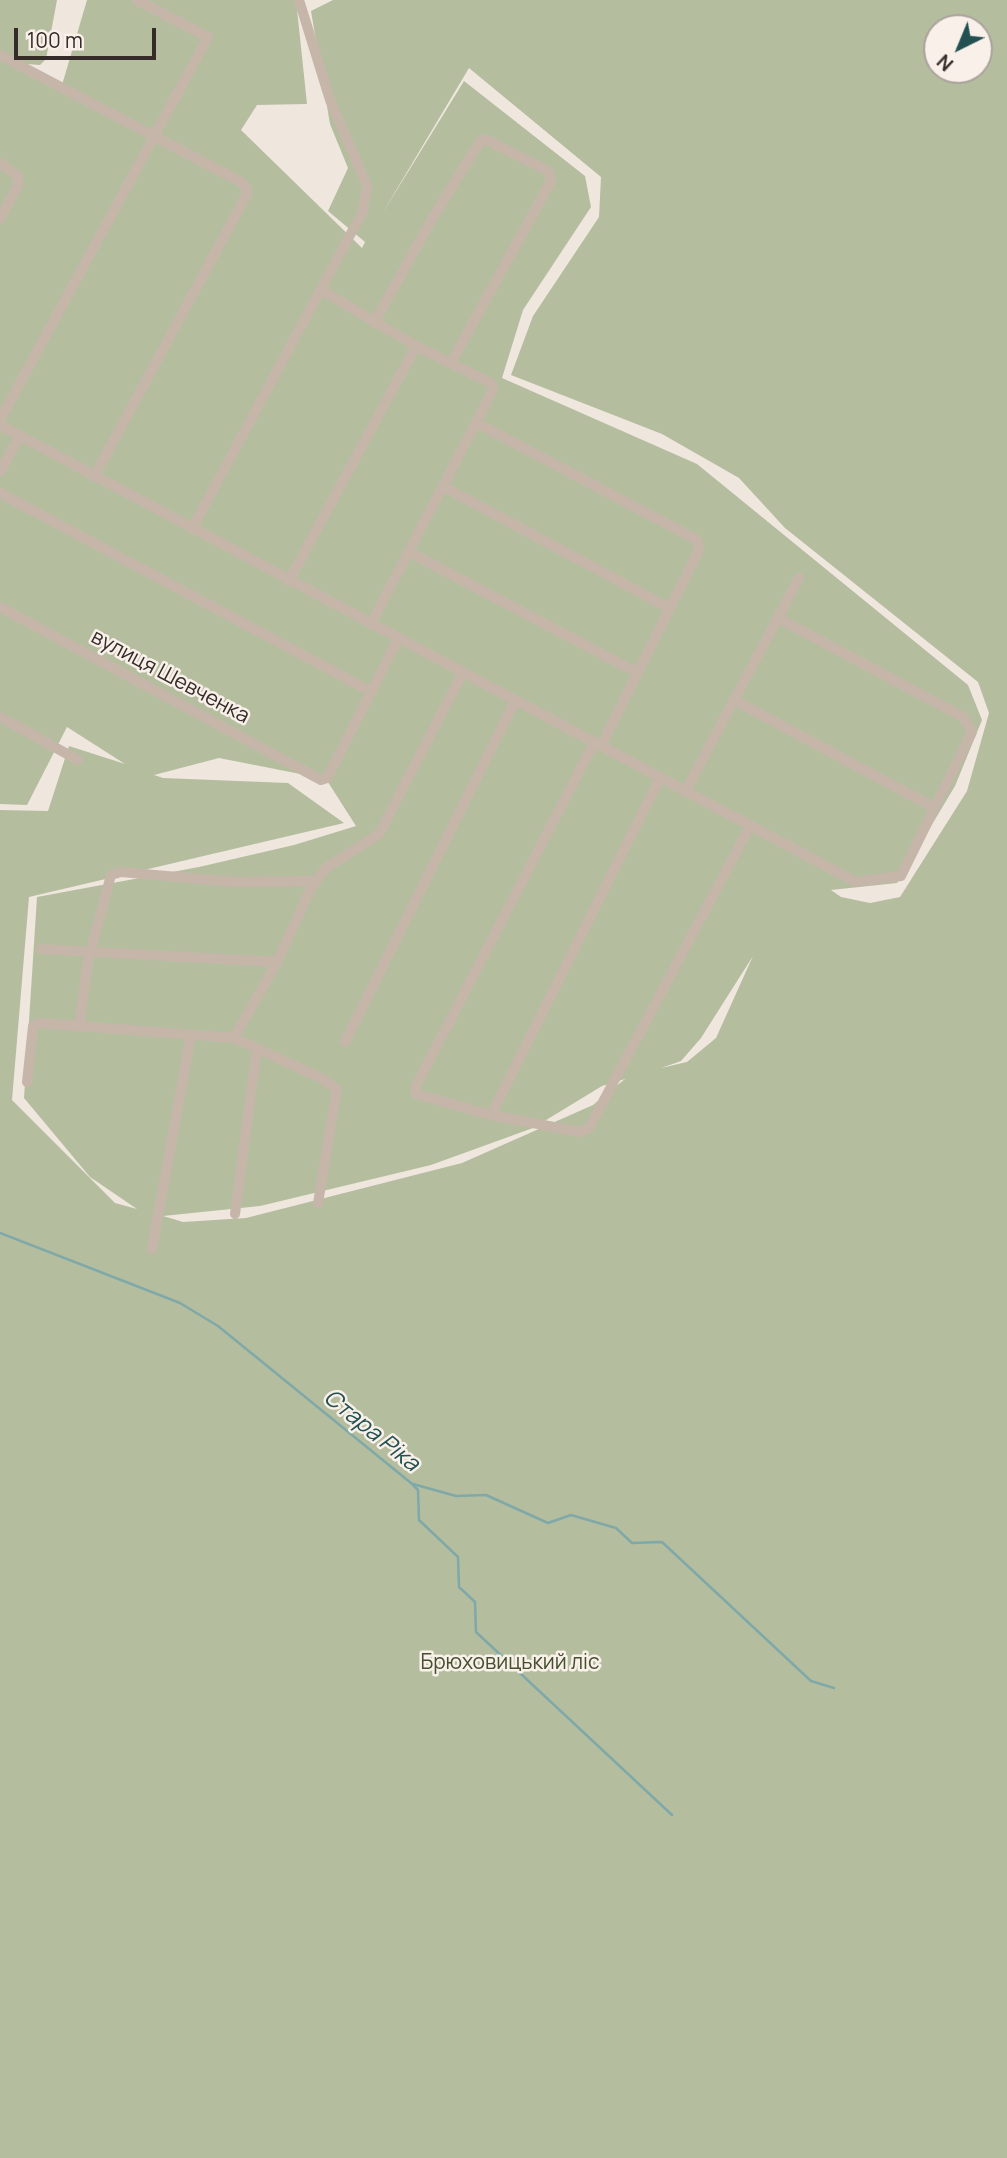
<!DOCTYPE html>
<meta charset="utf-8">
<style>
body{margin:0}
#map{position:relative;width:1007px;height:2158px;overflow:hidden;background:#efe6dd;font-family:Manrope,sans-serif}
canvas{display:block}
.north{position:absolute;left:923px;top:14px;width:70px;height:70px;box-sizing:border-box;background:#f8f0e9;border:2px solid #aaa29c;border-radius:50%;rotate:223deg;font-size:19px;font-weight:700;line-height:28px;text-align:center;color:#352c29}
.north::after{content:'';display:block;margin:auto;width:24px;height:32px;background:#235152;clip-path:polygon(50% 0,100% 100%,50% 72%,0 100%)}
.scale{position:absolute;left:14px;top:28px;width:142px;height:32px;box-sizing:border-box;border:4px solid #352c29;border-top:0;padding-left:9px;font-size:21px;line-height:24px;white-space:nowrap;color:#352c29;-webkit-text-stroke:5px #f8f0e9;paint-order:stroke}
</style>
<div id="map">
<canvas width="1007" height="2158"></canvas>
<div class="north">N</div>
<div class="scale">100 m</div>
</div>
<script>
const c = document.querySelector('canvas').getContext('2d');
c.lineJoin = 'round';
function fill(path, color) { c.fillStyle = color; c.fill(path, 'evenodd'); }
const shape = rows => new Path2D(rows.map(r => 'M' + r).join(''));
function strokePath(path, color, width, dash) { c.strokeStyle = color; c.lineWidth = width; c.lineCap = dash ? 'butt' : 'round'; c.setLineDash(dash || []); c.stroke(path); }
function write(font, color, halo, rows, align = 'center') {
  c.font = font + ' Manrope,sans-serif'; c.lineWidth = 5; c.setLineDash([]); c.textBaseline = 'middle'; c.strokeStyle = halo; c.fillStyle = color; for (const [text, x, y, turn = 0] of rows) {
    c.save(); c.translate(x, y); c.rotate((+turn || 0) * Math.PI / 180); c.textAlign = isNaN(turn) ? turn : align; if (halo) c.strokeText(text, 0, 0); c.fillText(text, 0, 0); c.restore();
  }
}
fill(shape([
 [0,0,57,0,46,59,40,65,27,64,0,53],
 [87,0,296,0,307,104,257,105,241,130,362,248,365,242,328,211,348,168,330,124,311,11,333,0,1007,0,1007,2158,0,2158,0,810,48,811,69,746,125,764,67,727,27,805,0,804,0,60,62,85],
 [937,28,979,28,979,70,937,70],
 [469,68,601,177,599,217,533,316,511,375,662,434,739,478,785,528,978,682,989,713,967,791,900,897,870,903,841,897,831,890,897,883,955,786,982,720,968,685,697,464,502,378,523,310,591,207,585,176,464,81,382,214],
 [219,758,326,779,356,826,294,845,199,867,37,897,24,1098,90,1177,137,1209,115,1203,12,1100,29,897,344,823,288,783,163,778,154,775],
 [753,956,716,1038,687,1062,661,1068,681,1061,701,1038],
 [625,1079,593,1105,462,1163,246,1218,183,1222,163,1216,260,1206,431,1165,533,1128,602,1086]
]), '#b5bd9f');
strokePath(shape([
 [0,1233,180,1303,218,1326,411,1483,418,1490,419,1520,458,1557,459,1587,475,1602,476,1632,672,1815],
 [413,1484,456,1496,486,1495,548,1523,571,1515,616,1528,632,1543,662,1542,811,1681,834,1688]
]), '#7fa9a9', 2.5);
strokePath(shape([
 [0,55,243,183,248,192,94,477],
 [0,163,18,176,18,185,0,219],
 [374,323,432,219,481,140,487,140,548,171,551,181,451,363],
 [0,420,208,37,137,0],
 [477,423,697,540,699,550,601,746],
 [0,425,856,882,901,876,972,732,963,717,778,618],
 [0,472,19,437],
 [444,487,669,608],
 [0,493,372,692],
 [192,529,363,211,367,185,330,100,299,0],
 [409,552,636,672],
 [289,581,416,346,321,290],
 [0,607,321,780,327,778,398,639],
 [371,624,493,390,491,383,416,346],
 [734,700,935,808],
 [0,717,78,760],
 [594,743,416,1086,416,1094,491,1115,580,1132,589,1128,750,826],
 [685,792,799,578],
 [41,949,277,962,311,888,326,868,379,834,462,674],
 [79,1027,88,961,111,875,121,872,235,882,316,881],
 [234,1038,321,1078,337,1089,318,1203],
 [345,1042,515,701],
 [27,1082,33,1026,40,1023,234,1038,277,962],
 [491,1115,660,778],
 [235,1214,257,1048],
 [152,1249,191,1035]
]), '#c6b6aa', 10);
write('21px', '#352c29', '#f8f0e9', [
 ["вулиця Шевченка",170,677,28]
]);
write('21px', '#46502f', '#f8f0e9', [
 ["Брюховицький ліс",510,1663]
]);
write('italic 23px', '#235152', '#f8f0e9', [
 ["Стара Ріка",371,1431,39]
]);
</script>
